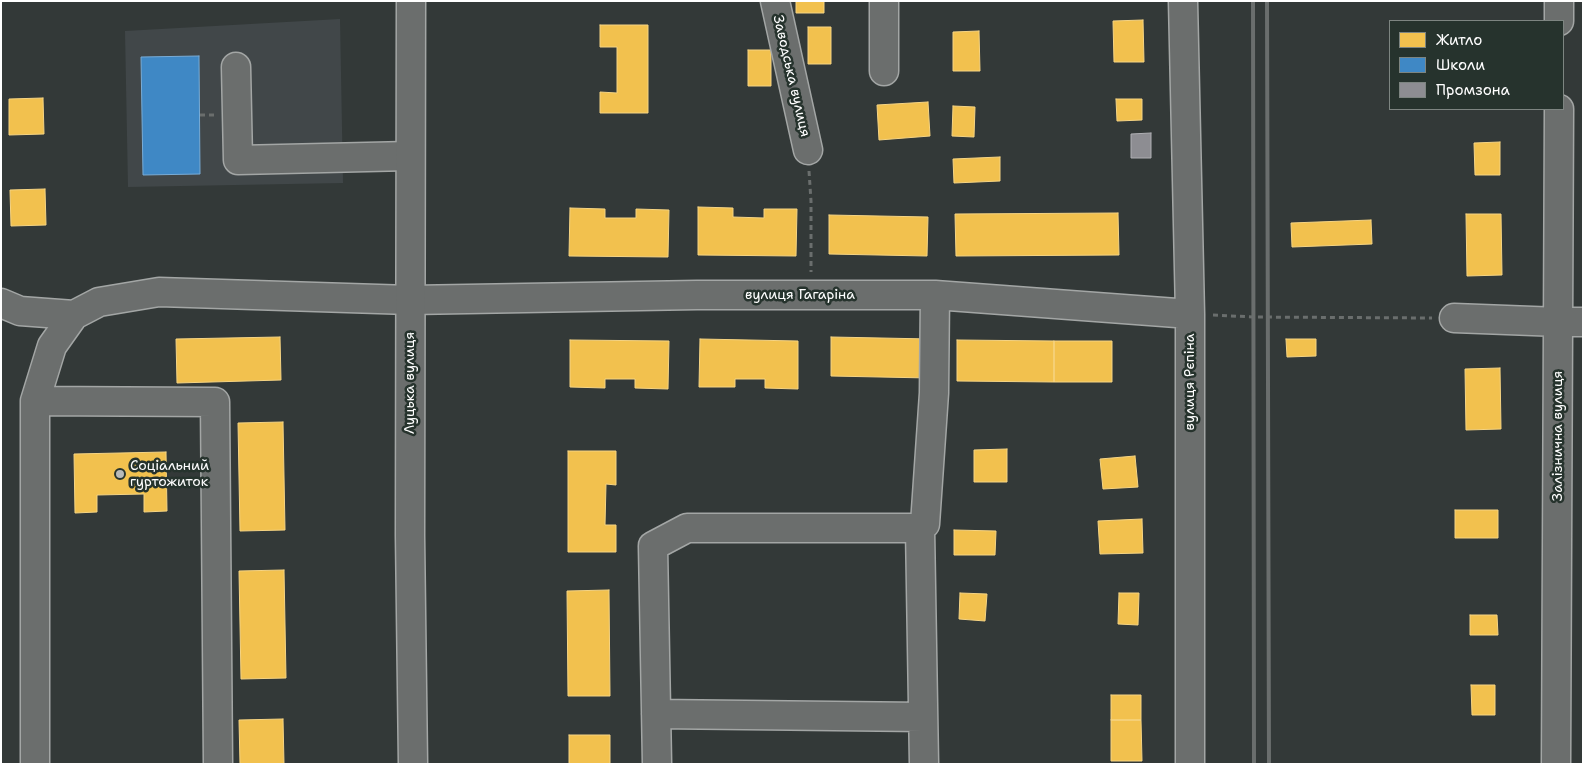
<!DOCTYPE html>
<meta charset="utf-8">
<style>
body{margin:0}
#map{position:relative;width:1584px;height:765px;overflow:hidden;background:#333938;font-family:"Shantell Sans",sans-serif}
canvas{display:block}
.frame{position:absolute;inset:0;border:2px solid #fff;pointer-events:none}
.legend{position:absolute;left:1389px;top:20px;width:175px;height:90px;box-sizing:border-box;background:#26332d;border:1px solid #7d8581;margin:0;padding:6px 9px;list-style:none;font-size:15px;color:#fff}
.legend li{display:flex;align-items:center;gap:10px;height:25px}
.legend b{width:25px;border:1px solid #7d8581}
</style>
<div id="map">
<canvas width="1584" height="765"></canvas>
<div class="frame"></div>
<ul class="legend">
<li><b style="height:14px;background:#f2c14e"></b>Житло</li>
<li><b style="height:14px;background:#3f88c5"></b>Школи</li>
<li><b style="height:14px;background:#8d8d92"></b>Промзона</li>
</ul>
</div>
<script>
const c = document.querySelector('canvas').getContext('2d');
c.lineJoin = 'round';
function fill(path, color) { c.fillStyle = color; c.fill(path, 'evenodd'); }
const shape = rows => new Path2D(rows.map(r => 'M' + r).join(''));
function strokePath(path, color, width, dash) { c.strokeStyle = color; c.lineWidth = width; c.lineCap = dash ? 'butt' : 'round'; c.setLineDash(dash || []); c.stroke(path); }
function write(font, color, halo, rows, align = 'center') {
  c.font = font + ' "Shantell Sans",sans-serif'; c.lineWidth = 5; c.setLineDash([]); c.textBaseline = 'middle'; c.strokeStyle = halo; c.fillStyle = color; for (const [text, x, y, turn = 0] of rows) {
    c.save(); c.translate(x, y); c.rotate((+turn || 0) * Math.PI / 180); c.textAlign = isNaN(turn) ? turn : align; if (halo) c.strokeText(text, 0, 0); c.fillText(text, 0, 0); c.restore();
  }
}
fill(shape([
 [340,19,343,183,128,187,125,31]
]), '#414749');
const homes = shape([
 [796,1,824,1,824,13,796,13,796,1],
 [1143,20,1144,62,1114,62,1113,21,1143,20],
 [600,25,648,25,648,113,600,113,600,92,617,93,617,47,600,47,600,25],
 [808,27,831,27,831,64,808,64,808,27],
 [979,31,980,71,953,71,953,32,979,31],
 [748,50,771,50,771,86,748,86,748,50],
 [43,98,44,134,9,135,9,99,43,98],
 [1116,99,1142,99,1142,120,1117,121,1116,99],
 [928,102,930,136,879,140,877,105,928,102],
 [953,106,975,107,974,137,952,136,953,106],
 [1500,142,1500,175,1475,175,1474,143,1500,142],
 [1000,157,1000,181,954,183,953,159,1000,157],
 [45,189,46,225,11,226,10,190,45,189],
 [698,207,733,208,733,217,764,218,764,209,797,209,796,256,698,255,698,207],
 [570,208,605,209,605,218,636,218,636,209,669,210,668,257,569,256,570,208],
 [1118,213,1119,255,956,256,955,214,1118,213],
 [1466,214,1501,214,1502,275,1467,276,1466,214],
 [829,215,928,217,927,256,829,254,829,215],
 [1371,220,1372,244,1292,247,1291,223,1371,220],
 [280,337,281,380,177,383,176,339,280,337],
 [831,337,930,339,929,378,831,376,831,337],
 [700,339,798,341,798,389,765,388,765,379,735,379,735,387,699,387,700,339],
 [1286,339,1316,339,1316,356,1287,357,1286,339],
 [570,340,669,341,668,389,635,388,635,379,605,379,605,388,570,387,570,340],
 [957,340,1054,341,1054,382,957,381,957,340],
 [1054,341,1112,341,1112,382,1054,382,1054,341],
 [1500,368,1501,429,1466,430,1465,369,1500,368],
 [283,422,285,530,240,531,238,423,283,422],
 [1007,449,1007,482,974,482,974,450,1007,449],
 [568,451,616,451,616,485,606,484,605,525,616,525,616,552,568,552,568,451],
 [166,452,167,511,144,512,144,494,97,495,97,512,75,513,74,454,166,452],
 [1135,456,1138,487,1103,489,1100,459,1135,456],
 [1455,510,1498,510,1498,538,1455,538,1455,510],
 [1142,519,1143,553,1100,554,1098,521,1142,519],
 [954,530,996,531,995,555,954,555,954,530],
 [284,570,286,678,241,679,239,571,284,570],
 [609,590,610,696,568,696,567,591,609,590],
 [960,593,987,594,985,621,959,619,960,593],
 [1119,593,1139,593,1138,625,1118,624,1119,593],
 [1470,615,1497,615,1498,635,1470,635,1470,615],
 [1471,685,1495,685,1495,715,1472,715,1471,685],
 [1111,695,1141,695,1141,720,1111,720,1111,695],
 [283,719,284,764,240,764,239,720,283,719],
 [1111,720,1141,720,1142,761,1111,761,1111,720],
 [569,735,610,735,610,764,569,764,569,735]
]);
fill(homes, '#f2c14e');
strokePath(homes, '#f6d483', 1);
const schools = shape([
 [199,56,200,174,143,175,141,57,199,56]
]);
fill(schools, '#3f88c5');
strokePath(schools, '#79acd6', 1);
const industry = shape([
 [1151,133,1151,158,1131,158,1131,134,1151,133]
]);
fill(industry, '#8d8d92');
strokePath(industry, '#afafb3', 1);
const minor = shape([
 [775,1,808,150],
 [1183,1,1190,314,1190,764],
 [1559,21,1559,1],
 [236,67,238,160,410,156],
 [884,71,884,1],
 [1,303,20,311,74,315],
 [1454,318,1559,322,1583,322],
 [35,401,215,402,218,764],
 [656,714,923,717],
 [35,764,35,401,52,346,74,315,99,302,159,292,410,300,697,295,935,295,1190,314],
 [657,764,653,546,687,528,920,528],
 [924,764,920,528,925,524,934,393,935,295],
 [1556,764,1559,109]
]);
const major = shape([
 [411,1,410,535,413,764]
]);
strokePath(minor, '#a3a6a5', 31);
strokePath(major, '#a3a6a5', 31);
strokePath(shape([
 [200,115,214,115],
 [809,171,811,201,811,272],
 [1213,315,1253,317,1432,318]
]), '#6a6e6d', 3, [5, 4]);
strokePath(minor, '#6b6e6d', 28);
strokePath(major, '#6b6e6d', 28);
strokePath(shape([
 [1253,1,1254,764],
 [1267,1,1269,764]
]), '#6a6e6d', 4);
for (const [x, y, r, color] of [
 [120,474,5,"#b8bab9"]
]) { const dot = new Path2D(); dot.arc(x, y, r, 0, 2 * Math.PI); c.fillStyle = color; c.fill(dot); strokePath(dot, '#26332d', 2); }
write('14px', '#fff', '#26332d', [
 ["Заводська вулиця",791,76,77],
 ["вулиця Гагаріна",800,295],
 ["вулиця Рєпіна",1190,382,-90],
 ["Луцька вулиця",410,383,-90],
 ["Залізнична вулиця",1558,436,-90]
]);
write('14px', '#fff', '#26332d', [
 ["Соціальний",130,466],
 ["гуртожиток",130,482]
], 'left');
</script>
